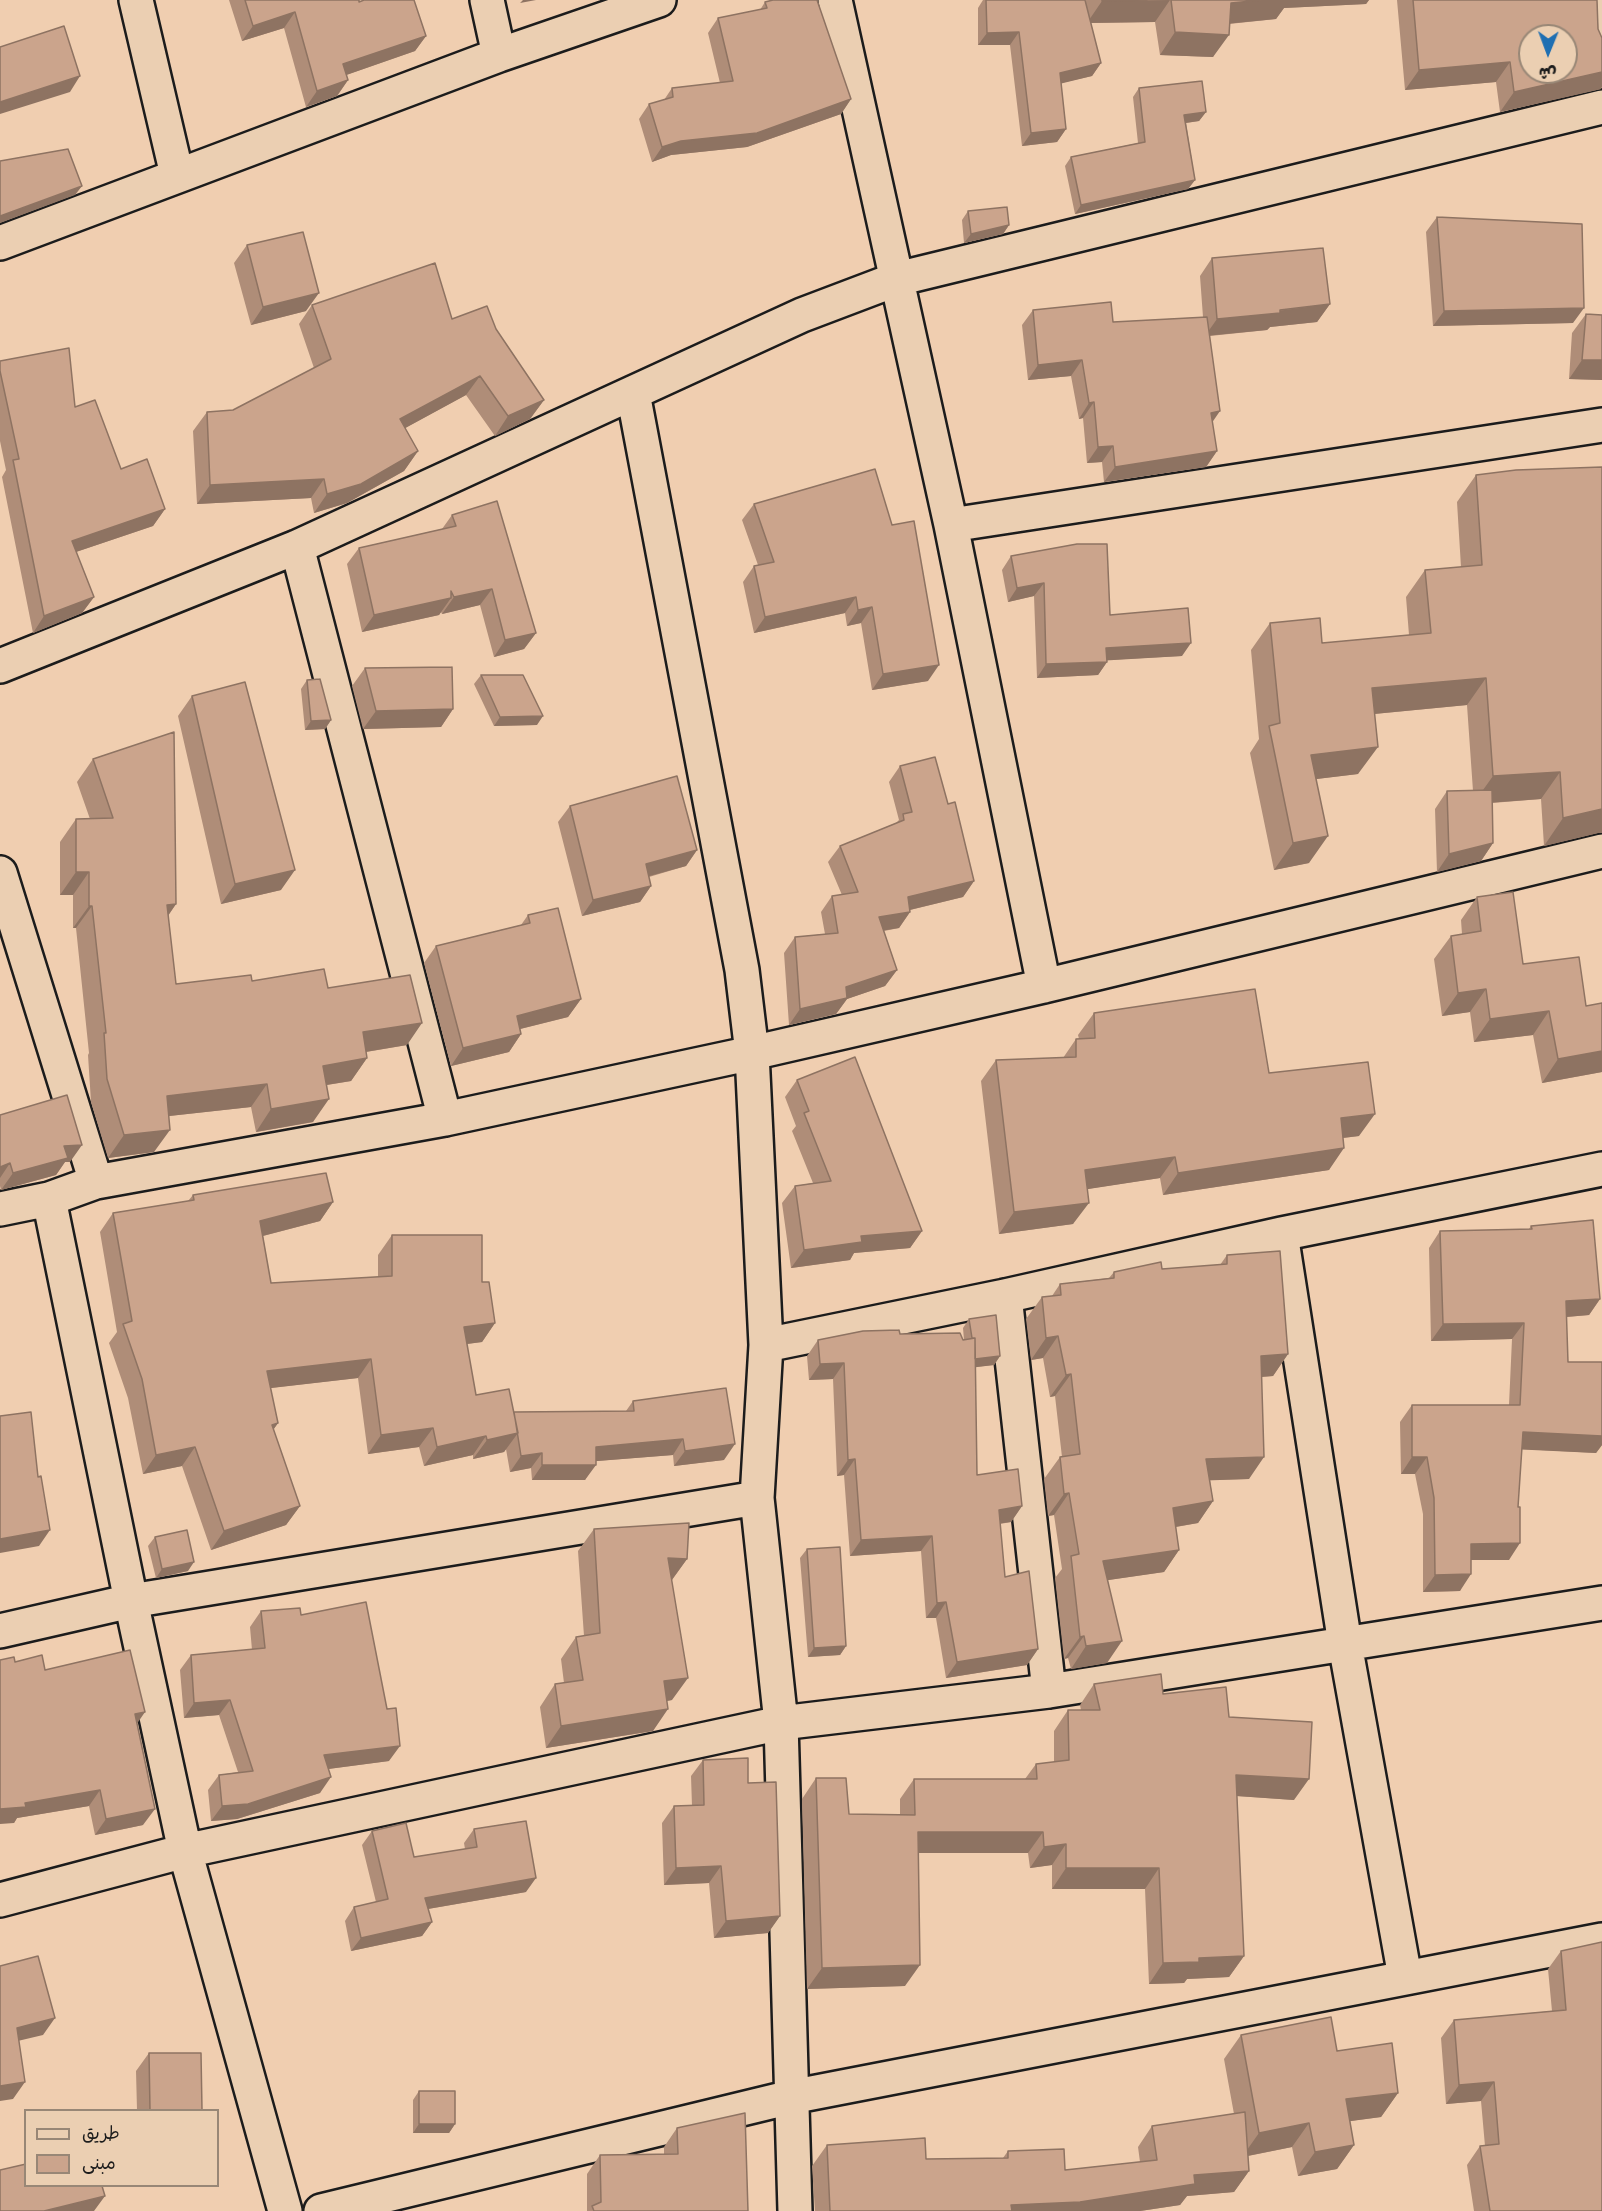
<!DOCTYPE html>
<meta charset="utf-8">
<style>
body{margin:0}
#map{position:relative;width:1602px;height:2211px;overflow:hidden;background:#f0ceb0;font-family:"Gochi Hand","Playpen Sans Arabic",sans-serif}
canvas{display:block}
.legend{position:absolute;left:24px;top:2109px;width:195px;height:78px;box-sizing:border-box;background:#ebcfb2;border:2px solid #988776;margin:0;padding:8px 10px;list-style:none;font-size:18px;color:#1c1c1c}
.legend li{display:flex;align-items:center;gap:12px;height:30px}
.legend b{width:30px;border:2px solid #988776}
.north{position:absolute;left:1518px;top:24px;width:60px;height:60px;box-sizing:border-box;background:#ebcfb2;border:2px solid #988776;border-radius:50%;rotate:181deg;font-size:16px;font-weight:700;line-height:24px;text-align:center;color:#1c1c1c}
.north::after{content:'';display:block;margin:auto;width:21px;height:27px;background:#1f6fb2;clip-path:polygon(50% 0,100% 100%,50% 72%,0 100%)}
</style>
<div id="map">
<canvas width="1602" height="2211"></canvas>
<ul class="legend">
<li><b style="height:8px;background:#ebcfb2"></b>طريق</li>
<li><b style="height:16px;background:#cba48c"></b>مبنى</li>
</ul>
<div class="north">ش</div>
</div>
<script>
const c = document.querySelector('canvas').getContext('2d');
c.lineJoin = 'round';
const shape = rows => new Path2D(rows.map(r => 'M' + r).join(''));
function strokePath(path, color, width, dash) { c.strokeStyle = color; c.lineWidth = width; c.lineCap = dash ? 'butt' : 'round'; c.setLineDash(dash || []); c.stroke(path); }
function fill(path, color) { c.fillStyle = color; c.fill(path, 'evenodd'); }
const minor = shape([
 [136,0,177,175],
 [487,0,499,55],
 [835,0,951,525,1044,986],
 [1599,0,1602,47],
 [0,243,499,55,659,0],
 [633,393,742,970,752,1053,766,1345,757,1498,781,1723,795,2211],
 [951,525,1602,425],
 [297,547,445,1119],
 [0,666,297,547,802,315,897,279,1602,107],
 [0,873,96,1182],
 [49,1199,131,1601,185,1851,285,2211],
 [0,1209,49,1199,96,1182,445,1119,752,1053,1044,986,1602,851],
 [1281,1234,1345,1644,1405,1977],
 [1005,1296,1049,1691],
 [766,1345,1005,1296,1281,1234,1602,1169],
 [0,1631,131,1601,757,1498],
 [0,1900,185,1851,781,1723,1049,1691,1602,1603],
 [321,2211,791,2097,1602,1940]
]);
strokePath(minor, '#1c1c1c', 38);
strokePath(minor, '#ebcfb2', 33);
fill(shape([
 [229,0,359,0,359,2,426,36,415,51,346,75,348,80,337,96,306,107,284,28,242,41],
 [983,0,1085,0,1086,5,1086,0,1369,0,1366,4,1284,8,1276,19,1229,24,1213,57,1160,55,1155,22,1091,23,1101,63,1092,76,1061,83,1066,129,1057,142,1022,146,1010,45,978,45,978,8],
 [1397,0,1597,0,1601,89,1500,112,1496,82,1405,90],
 [765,2,851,99,841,114,747,147,671,155,652,162,639,119,649,104,664,100,672,88,720,83,708,33,718,18,760,10],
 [1139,88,1206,112,1199,121,1186,123,1195,180,1188,189,1075,214,1065,166,1071,157,1138,143,1133,97],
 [968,211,1009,225,1003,234,964,243,962,220],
 [1437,217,1573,323,1433,326,1426,232],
 [247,245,306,311,251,325,234,263],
 [1212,258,1330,304,1317,322,1270,327,1267,330,1210,336,1212,423,1217,451,1206,467,1104,482,1102,462,1087,463,1083,418,1079,419,1071,376,1028,380,1022,325,1033,310,1113,322,1203,317,1200,276],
 [312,305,452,319,496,329,544,400,530,419,495,436,466,395,405,428,418,451,404,471,347,503,314,513,311,498,197,504,193,431,207,412,233,410,314,368,299,324],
 [1586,314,1602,315,1602,380,1569,379,1572,333],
 [0,361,75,407,121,469,165,509,153,526,76,552,94,597,82,613,33,633,2,477,6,470,0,441],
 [875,469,928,681,872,690,861,623,847,626,845,613,754,633,743,582,754,566,758,565,742,520,754,504],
 [1476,475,1598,833,1544,846,1541,799,1492,803,1493,843,1481,861,1437,872,1435,809,1447,791,1473,791,1467,705,1374,714,1358,774,1316,779,1309,863,1274,870,1250,753,1259,739,1251,650,1270,623,1322,643,1409,635,1406,597,1425,570,1461,567,1457,502],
 [452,515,536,633,524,649,494,657,480,605,442,614,441,612,439,615,362,632,347,564,359,548,442,529],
 [1011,556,1110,615,1182,656,1107,660,1107,662,1098,675,1037,678,1034,596,1008,602,1002,570],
 [365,668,453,709,441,727,363,729,352,686],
 [481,675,537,725,494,726,474,684],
 [307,680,331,720,325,729,305,730,301,689],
 [192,696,281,890,221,904,178,716],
 [93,759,176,904,168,916,176,984,252,981,328,988,407,1045,366,1052,367,1058,351,1081,327,1085,313,1122,256,1132,251,1107,169,1116,154,1152,108,1158,91,1102,88,1055,89,1053,76,928,73,928,73,895,60,895,60,842,76,819,90,819,77,782],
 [900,766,948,804,974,881,963,897,910,910,910,912,899,928,884,931,897,970,885,986,847,999,836,1014,789,1025,784,953,795,937,825,934,821,912,832,896,842,895,828,862,840,846,896,823,899,820,889,782],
 [570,806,697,850,686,866,649,877,651,886,640,902,582,916,558,822],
 [1477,897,1523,964,1586,1006,1602,1003,1602,1072,1542,1083,1533,1035,1474,1042,1470,1012,1442,1016,1434,959,1451,936,1462,934,1461,920],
 [528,915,581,999,568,1017,520,1029,521,1034,509,1052,451,1066,424,963,436,946,521,925],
 [1094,1013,1269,1073,1359,1136,1343,1138,1329,1170,1163,1195,1160,1178,1087,1189,1073,1224,999,1234,981,1081,996,1060,1063,1058,1076,1039,1079,1039,1078,1035],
 [797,1080,922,1231,910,1248,854,1253,850,1260,791,1268,782,1203,795,1186,813,1183,792,1131,796,1126,785,1097],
 [0,1115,70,1162,65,1162,56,1175,1,1190,0,1186],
 [193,1195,333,1202,320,1221,263,1236,271,1283,378,1277,378,1255,392,1235,482,1282,495,1323,482,1342,467,1344,476,1395,513,1412,626,1411,633,1401,724,1460,674,1466,673,1455,596,1461,585,1480,532,1480,531,1468,510,1472,506,1449,504,1452,473,1459,473,1455,424,1466,419,1447,368,1454,358,1378,270,1388,278,1423,273,1430,300,1506,286,1525,211,1550,182,1466,143,1474,128,1398,109,1343,117,1332,100,1232,113,1213,188,1201],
 [1531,1226,1600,1299,1589,1315,1566,1317,1568,1362,1602,1362,1602,1445,1596,1453,1522,1449,1509,1560,1471,1560,1460,1591,1423,1592,1423,1514,1415,1474,1401,1474,1400,1422,1412,1405,1509,1405,1512,1339,1431,1341,1429,1248,1440,1231,1529,1229],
 [1227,1255,1288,1354,1273,1376,1262,1377,1249,1479,1210,1480,1213,1501,1198,1523,1176,1527,1179,1550,1164,1572,1108,1580,1107,1663,1071,1669,1068,1658,1064,1659,1055,1578,1062,1569,1054,1515,1048,1516,1044,1479,1060,1457,1062,1457,1055,1396,1050,1397,1043,1358,1031,1360,1026,1319,1042,1297,1052,1296,1060,1284,1109,1278,1114,1272,1220,1265],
 [969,1319,1000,1356,994,1365,975,1367,977,1475,1022,1506,1011,1522,1000,1524,1005,1577,1038,1649,1027,1665,946,1678,936,1618,926,1618,921,1551,850,1556,844,1475,837,1476,833,1379,809,1380,807,1356,818,1340,900,1334,964,1340,963,1328],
 [594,1529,687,1559,672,1580,672,1700,667,1701,653,1731,546,1748,540,1707,555,1684,564,1683,561,1659,576,1637,584,1636,578,1551],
 [155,1537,188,1571,156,1578,148,1546],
 [807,1549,846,1646,840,1655,808,1657,800,1558],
 [261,1611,301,1615,389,1761,328,1769,320,1793,237,1819,211,1821,208,1790,219,1775,238,1772,219,1715,184,1718,180,1670,191,1655,252,1650,250,1627],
 [15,1662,45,1670,137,1723,143,1825,95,1835,89,1806,17,1818,14,1823],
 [1094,1684,1163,1694,1229,1717,1294,1800,1237,1796,1244,1956,1229,1977,1187,1979,1184,1983,1149,1984,1145,1889,1052,1889,1052,1865,1030,1868,1028,1853,918,1853,905,1986,807,1989,802,1799,816,1778,849,1814,900,1815,900,1799,914,1779,1025,1779,1036,1764,1054,1762,1054,1731,1068,1710,1081,1710,1080,1705],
 [703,1760,748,1783,780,1916,768,1933,714,1938,709,1883,664,1885,662,1823,674,1806,692,1806,691,1776],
 [474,1829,526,1892,428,1909,432,1922,422,1936,351,1951,345,1921,354,1907,376,1902,362,1845,372,1831,414,1857,465,1849,464,1843],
 [1561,1951,1602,2211,1474,2211,1467,2165,1480,2146,1485,2146,1481,2101,1446,2104,1441,2038,1454,2020,1552,2011,1548,1969],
 [1241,2035,1337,2051,1398,2093,1381,2117,1350,2121,1354,2145,1337,2169,1298,2176,1292,2147,1248,2156,1249,2171,1234,2192,1187,2196,1180,2205,1140,2211,815,2211,812,2166,827,2145,926,2159,1003,2158,1008,2151,1065,2170,1140,2162,1138,2147,1152,2126,1234,2114,1224,2059],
 [149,2053,202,2110,137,2110,136,2071],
 [419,2091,455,2124,449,2133,413,2133,413,2100],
 [677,2128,748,2211,587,2211,587,2174,600,2155,664,2154,664,2147]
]), '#af8d78');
fill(shape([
 [523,0,536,0,520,3],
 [1170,0,1155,22,1087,23,1102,1],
 [1262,0,1369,0,1366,4,1284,8,1276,19,1215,25,1231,3],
 [295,12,284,28,242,41,253,26],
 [1019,32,1010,45,978,45,987,33],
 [1175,32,1229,35,1213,57,1160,55],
 [426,36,415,51,332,80,343,64],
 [1510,62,1496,82,1405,90,1419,70],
 [1101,63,1092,76,1051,86,1060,73],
 [1602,72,1602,87,1601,89,1500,112,1514,92],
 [80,76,70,92,0,114,0,102],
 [348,80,337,96,306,107,317,91],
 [851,99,841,114,747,147,671,155,652,162,662,147,681,141],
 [1206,112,1199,121,1178,124,1184,115],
 [1066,129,1057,142,1022,146,1031,133],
 [1195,180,1188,189,1075,214,1081,205],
 [82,186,75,195,0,223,0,216],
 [1009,225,1003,234,964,243,971,234],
 [319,293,306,311,251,325,263,307],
 [1330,304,1317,322,1270,327,1267,330,1205,336,1217,319],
 [1584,308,1573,323,1433,326,1444,311],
 [1082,360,1071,376,1028,380,1038,365],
 [1582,360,1602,360,1602,380,1569,379],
 [480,376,466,395,387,438,400,419],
 [544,400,530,419,495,436,508,416],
 [1094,402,1083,418,1079,419,1089,403],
 [1220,411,1209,427,1211,413],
 [1113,446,1102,462,1087,463,1098,447],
 [418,451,404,471,347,503,314,513,327,494],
 [1217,451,1206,467,1104,482,1115,467],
 [324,479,311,498,197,504,210,485],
 [165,509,153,526,61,557,72,541],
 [1044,583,1034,596,1008,602,1017,588],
 [492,589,480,605,442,614,454,597],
 [94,597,82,613,33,633,44,616],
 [856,597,845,613,754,633,765,617],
 [451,598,439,615,362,632,374,615],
 [872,607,861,623,847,626,858,610],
 [536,633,524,649,494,657,505,640],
 [1191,643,1182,656,1097,661,1106,648],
 [1107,662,1098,675,1037,678,1046,664],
 [939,665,928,681,872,690,883,674],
 [1486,678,1467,705,1353,716,1372,688],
 [453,709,441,727,363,729,376,711],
 [543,716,537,725,494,726,500,717],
 [331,720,325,729,305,730,311,721],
 [1378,747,1358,774,1292,782,1311,755],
 [1560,772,1541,799,1473,804,1493,776],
 [1602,809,1602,833,1598,833,1544,846,1563,818],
 [1328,836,1309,863,1274,870,1293,843],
 [1493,843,1481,861,1437,872,1449,854],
 [697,850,686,866,635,880,646,864],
 [295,870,281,890,221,904,235,884],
 [76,872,89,872,73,895,60,895],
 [974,881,963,897,897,913,908,897],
 [651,886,640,902,582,916,593,900],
 [176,904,160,927,167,905],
 [89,906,92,906,76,928,73,928],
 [910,912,899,928,868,933,879,917],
 [897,970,885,986,847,999,836,1014,789,1025,800,1009,846,987],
 [1486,989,1470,1012,1442,1016,1458,993],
 [581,999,568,1017,504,1033,517,1016],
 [1549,1011,1533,1035,1474,1042,1490,1019],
 [422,1023,407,1045,347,1055,363,1032],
 [521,1034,509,1052,451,1066,463,1048],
 [1602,1051,1602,1072,1542,1083,1558,1059],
 [367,1058,351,1081,307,1088,323,1066],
 [267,1084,251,1107,151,1118,167,1096],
 [329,1099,313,1122,256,1132,271,1109],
 [1375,1114,1359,1136,1325,1140,1341,1118],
 [170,1130,154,1152,108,1158,124,1135],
 [82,1145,70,1162,65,1162,56,1175,1,1190,13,1173,64,1146],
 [1344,1148,1329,1170,1163,1195,1178,1173],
 [1175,1157,1160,1178,1069,1192,1085,1170],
 [10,1163,0,1178,0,1167],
 [333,1202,320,1221,247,1240,260,1221],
 [1089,1203,1073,1224,999,1234,1014,1212],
 [922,1231,910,1248,854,1253,850,1260,791,1268,804,1250,861,1236],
 [1600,1299,1589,1315,1554,1318,1566,1301],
 [495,1323,482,1342,451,1346,464,1327],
 [1524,1323,1512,1339,1431,1341,1443,1324],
 [1058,1336,1043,1358,1031,1360,1046,1338],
 [1288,1354,1273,1376,1245,1378,1261,1356],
 [1000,1356,994,1365,969,1368,975,1359],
 [371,1359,358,1378,254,1390,267,1371],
 [844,1363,833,1379,809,1380,820,1364],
 [1071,1374,1055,1396,1050,1397,1066,1375],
 [278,1423,264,1443,272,1425],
 [433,1428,419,1447,368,1454,381,1435],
 [1523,1432,1602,1436,1602,1445,1596,1453,1511,1449],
 [518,1433,504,1452,473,1459,487,1440],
 [486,1436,473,1455,424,1466,437,1447],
 [683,1439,673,1455,585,1462,596,1447],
 [735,1444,724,1460,674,1466,685,1451],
 [195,1447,182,1466,143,1474,156,1455],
 [542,1453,531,1468,510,1472,521,1456],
 [1264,1457,1249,1479,1191,1481,1206,1459],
 [1412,1457,1427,1457,1415,1474,1401,1474],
 [855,1459,844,1475,837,1476,848,1460],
 [542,1465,596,1465,585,1480,532,1480],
 [1069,1493,1054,1515,1048,1516,1064,1494],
 [1213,1501,1198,1523,1157,1530,1173,1508],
 [300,1506,286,1525,211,1550,224,1531],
 [1022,1506,1011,1522,988,1525,999,1510],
 [50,1530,39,1546,0,1553,0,1539],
 [932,1536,921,1551,850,1556,861,1540],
 [1520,1543,1509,1560,1459,1560,1471,1544],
 [1179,1550,1164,1572,1088,1583,1103,1561],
 [668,1558,687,1559,671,1581],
 [194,1562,188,1571,156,1578,162,1569],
 [1471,1574,1460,1591,1423,1592,1435,1575],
 [946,1602,936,1618,926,1618,937,1603],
 [1084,1636,1068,1658,1064,1659,1080,1637],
 [1122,1641,1107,1663,1071,1669,1086,1646],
 [846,1646,840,1655,808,1657,814,1648],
 [1038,1649,1027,1665,946,1678,957,1662],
 [688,1678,672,1700,648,1704,664,1681],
 [230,1700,219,1715,184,1718,194,1703],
 [668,1709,653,1731,546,1748,561,1726],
 [145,1712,134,1728,135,1714],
 [400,1746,389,1761,313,1771,324,1755],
 [1236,1775,1309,1779,1294,1800,1222,1795],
 [331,1777,320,1793,237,1819,211,1821,222,1806],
 [100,1790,89,1806,17,1818,14,1823,0,1824,0,1809,25,1803],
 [155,1809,143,1825,95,1835,106,1819],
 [918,1832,1043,1832,1028,1853,903,1853],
 [1066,1844,1052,1865,1030,1868,1044,1847],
 [721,1866,709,1883,664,1885,676,1868],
 [1066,1868,1159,1868,1145,1889,1052,1889],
 [536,1878,526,1892,416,1911,425,1898],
 [780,1916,768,1933,714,1938,726,1921],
 [432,1922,422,1936,351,1951,361,1938],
 [1244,1956,1229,1977,1187,1979,1184,1983,1149,1984,1163,1963,1199,1958],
 [920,1965,905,1986,807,1989,822,1968],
 [55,2018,43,2035,5,2044,17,2028],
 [25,2082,13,2099,0,2101,0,2086],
 [1494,2082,1481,2101,1446,2104,1459,2085],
 [1398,2093,1381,2117,1329,2124,1346,2099],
 [1309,2123,1292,2147,1242,2157,1259,2133],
 [419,2124,455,2124,449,2133,413,2133],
 [1354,2145,1337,2169,1298,2176,1315,2152],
 [1249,2171,1234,2192,1187,2196,1180,2205,1140,2211,1007,2211,1011,2205,1194,2175],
 [105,2196,94,2211,44,2211]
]), '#8e7362');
const building = shape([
 [245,0,359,0,359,2,364,0,414,0,426,36,343,64,348,80,317,91,295,12,253,26,245,0],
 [773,0,817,0,851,99,757,133,681,141,662,147,649,104,673,97,672,88,733,81,718,18,767,8,765,2,773,0],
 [986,0,1085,0,1101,63,1060,73,1066,129,1031,133,1019,32,987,33,986,0],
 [1102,0,1147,0,1102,1,1102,0],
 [1171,0,1262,0,1231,3,1229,35,1175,32,1171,0],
 [1413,0,1597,0,1598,29,1602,38,1602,72,1514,92,1510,62,1419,70,1413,0],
 [1530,36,1566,36,1566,72,1530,72,1530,36],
 [64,26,80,76,0,102,0,47,64,26],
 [1202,81,1206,112,1184,115,1195,180,1081,205,1071,157,1145,142,1139,88,1202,81],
 [68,149,82,186,0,216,0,161,68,149],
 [1007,207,1009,225,971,234,968,211,1007,207],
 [1437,217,1582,224,1584,308,1444,311,1437,217],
 [303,232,319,293,263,307,247,245,303,232],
 [1323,248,1330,304,1280,310,1280,313,1217,319,1212,258,1323,248],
 [435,263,452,319,487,306,496,329,544,400,508,416,480,376,400,419,418,451,361,484,327,494,324,479,210,485,207,412,233,410,331,359,312,305,435,263],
 [1111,302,1113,322,1207,317,1220,411,1211,413,1217,451,1115,467,1113,446,1098,447,1094,402,1089,403,1082,360,1038,365,1033,310,1111,302],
 [1586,314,1602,315,1602,360,1582,360,1586,314],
 [69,348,75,407,95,400,121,469,147,459,165,509,72,541,94,597,44,616,13,460,19,459,0,371,0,361,69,348],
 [1602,467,1602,809,1563,818,1560,772,1493,776,1486,678,1372,688,1378,747,1311,755,1328,836,1293,843,1269,726,1280,723,1270,623,1320,618,1322,643,1431,633,1425,570,1482,565,1476,475,1516,470,1602,467],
 [875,469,892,525,914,521,939,665,883,674,872,607,858,610,856,597,765,617,754,566,774,562,754,504,875,469],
 [497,501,536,633,505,640,492,589,454,597,451,591,451,598,374,615,359,548,456,526,452,515,497,501],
 [1077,544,1107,544,1110,615,1188,608,1191,643,1106,648,1107,662,1046,664,1044,583,1017,588,1011,556,1077,544],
 [452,667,453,709,376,711,365,668,452,667],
 [481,675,523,675,543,716,500,717,481,675],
 [320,679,331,720,311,721,307,680,320,679],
 [245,682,295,870,235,884,192,696,245,682],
 [174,732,176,904,167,905,176,984,251,975,252,981,324,969,328,988,410,975,422,1023,363,1032,367,1058,323,1066,329,1099,271,1109,267,1084,167,1096,170,1130,124,1135,107,1079,104,1033,106,1033,92,906,89,906,89,872,76,872,76,819,113,818,93,759,174,732],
 [935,757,948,804,955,802,974,881,908,897,910,912,879,917,897,970,846,987,847,998,800,1009,795,937,838,933,832,896,858,892,840,846,904,820,903,814,912,812,900,766,935,757],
 [677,776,697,850,646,864,651,886,593,900,570,806,677,776],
 [1492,790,1493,843,1449,854,1447,791,1492,790],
 [1513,892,1523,964,1579,957,1586,1006,1602,1003,1602,1051,1558,1059,1549,1011,1490,1019,1486,989,1458,993,1451,936,1481,931,1477,897,1513,892],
 [558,908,581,999,517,1016,521,1034,463,1048,436,946,530,923,528,915,558,908],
 [1255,989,1269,1073,1368,1062,1375,1114,1341,1118,1344,1148,1178,1173,1175,1157,1085,1170,1089,1203,1014,1212,996,1060,1076,1057,1076,1039,1095,1038,1094,1013,1255,989],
 [855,1057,922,1231,861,1236,862,1242,804,1250,795,1186,831,1181,804,1113,809,1111,797,1080,855,1057],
 [67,1095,82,1145,64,1146,68,1158,13,1173,10,1163,0,1167,0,1115,67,1095],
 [326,1173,333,1202,260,1221,271,1283,392,1276,392,1235,482,1235,482,1282,489,1282,495,1323,464,1327,476,1395,509,1389,518,1433,487,1440,486,1436,437,1447,433,1428,381,1435,371,1359,267,1371,278,1423,272,1425,300,1506,224,1531,195,1447,156,1455,142,1379,123,1324,132,1321,113,1213,194,1200,193,1195,326,1173],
 [1593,1220,1600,1299,1566,1301,1568,1362,1602,1362,1602,1436,1523,1432,1518,1507,1520,1507,1520,1543,1471,1544,1471,1574,1435,1575,1434,1498,1427,1457,1412,1457,1412,1405,1520,1405,1524,1323,1443,1324,1440,1231,1532,1229,1531,1226,1593,1220],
 [1280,1251,1288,1354,1261,1356,1264,1457,1206,1459,1213,1501,1173,1508,1179,1550,1103,1561,1122,1641,1086,1646,1084,1636,1080,1637,1071,1556,1079,1554,1069,1493,1064,1494,1060,1457,1080,1454,1071,1374,1066,1375,1058,1336,1046,1338,1042,1297,1061,1295,1060,1284,1114,1278,1114,1272,1161,1262,1162,1269,1227,1264,1227,1255,1280,1251],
 [996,1315,1000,1356,975,1359,975,1338,972,1338,969,1319,996,1315],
 [899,1330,900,1334,960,1333,963,1340,975,1338,977,1475,1018,1469,1022,1506,999,1510,1005,1577,1029,1571,1038,1649,957,1662,946,1602,937,1603,932,1536,861,1540,855,1459,848,1460,844,1363,820,1364,818,1340,863,1331,899,1330],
 [726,1388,735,1444,685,1451,683,1439,596,1447,596,1465,542,1465,542,1453,521,1456,514,1412,634,1411,633,1401,726,1388],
 [31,1412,38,1477,41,1476,50,1530,0,1539,0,1416,31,1412],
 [689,1523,687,1559,668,1558,688,1678,664,1681,668,1709,561,1726,555,1684,583,1680,576,1637,600,1633,594,1529,689,1523],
 [187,1530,194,1562,162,1569,155,1537,187,1530],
 [840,1547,846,1646,814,1648,807,1549,840,1547],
 [366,1602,387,1709,396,1708,400,1746,324,1755,331,1777,248,1804,222,1806,219,1775,253,1771,230,1700,194,1703,191,1655,265,1648,261,1611,300,1608,301,1615,366,1602],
 [130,1650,145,1712,135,1714,155,1809,106,1819,100,1790,25,1803,26,1807,0,1809,0,1660,14,1657,15,1662,42,1655,45,1670,130,1650],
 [1161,1674,1163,1694,1226,1687,1229,1717,1312,1722,1309,1779,1236,1775,1244,1956,1199,1958,1199,1962,1163,1963,1159,1868,1066,1868,1066,1844,1044,1847,1043,1832,918,1832,920,1965,822,1968,816,1778,846,1778,849,1814,915,1815,914,1779,1037,1779,1036,1764,1069,1760,1068,1710,1100,1710,1094,1684,1161,1674],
 [748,1758,748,1783,776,1782,780,1916,726,1921,721,1866,676,1868,674,1806,704,1805,703,1760,748,1758],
 [526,1821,536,1878,425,1898,432,1922,361,1938,354,1907,388,1899,372,1831,406,1823,414,1857,477,1847,474,1829,526,1821],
 [1602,1942,1602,2211,1490,2211,1480,2146,1499,2144,1494,2082,1459,2085,1454,2020,1566,2010,1561,1951,1602,1942],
 [38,1956,55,2018,17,2028,25,2082,0,2086,0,1966,38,1956],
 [1331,2017,1337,2051,1392,2043,1398,2093,1346,2099,1354,2145,1315,2152,1309,2123,1259,2133,1241,2035,1331,2017],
 [149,2053,201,2053,202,2110,150,2110,149,2053],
 [419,2091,455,2091,455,2124,419,2124,419,2091],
 [1245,2112,1249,2171,1194,2175,1195,2184,1080,2202,1011,2205,1012,2211,830,2211,827,2145,925,2138,926,2159,1008,2158,1008,2151,1064,2149,1065,2170,1157,2160,1152,2126,1245,2112],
 [745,2113,748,2211,594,2211,592,2206,601,2202,600,2155,678,2154,677,2128,745,2113],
 [26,2164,26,2186,102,2186,105,2196,44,2211,0,2211,0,2170,26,2164]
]);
fill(building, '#cba48c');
strokePath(building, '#8e7362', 1.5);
</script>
